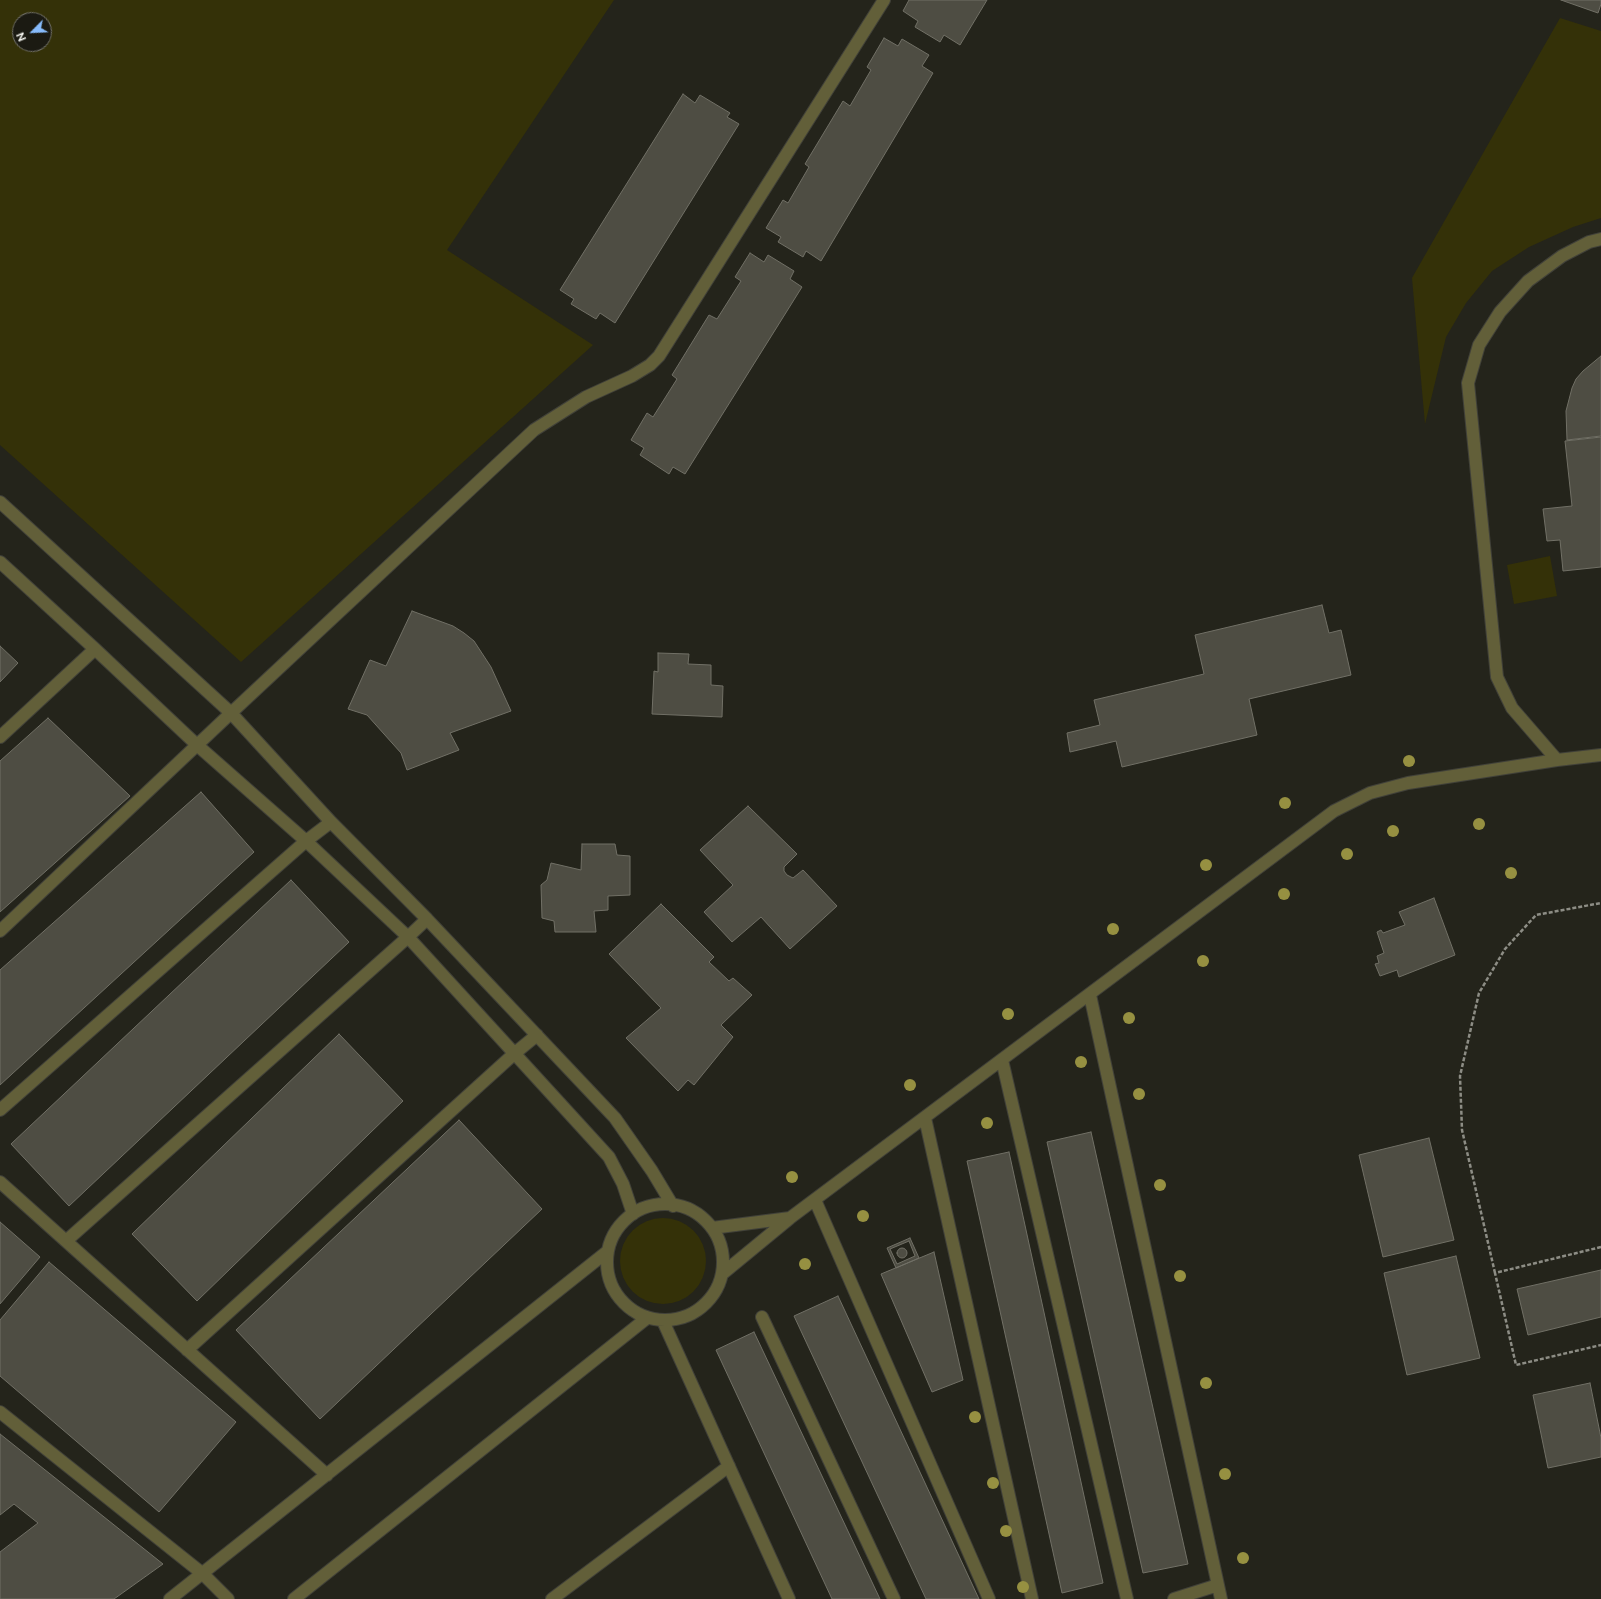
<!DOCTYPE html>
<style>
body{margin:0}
#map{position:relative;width:1601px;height:1599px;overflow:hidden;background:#24241b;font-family:Raleway,sans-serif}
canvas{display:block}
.north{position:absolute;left:12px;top:12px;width:40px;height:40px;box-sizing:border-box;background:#1b1a12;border:1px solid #72716a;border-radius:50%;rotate:246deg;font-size:11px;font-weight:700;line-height:16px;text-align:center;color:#f4f4ee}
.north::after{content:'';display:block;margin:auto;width:14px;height:18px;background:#87bbfb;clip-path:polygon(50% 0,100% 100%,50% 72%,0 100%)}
</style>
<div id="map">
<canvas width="1601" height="1599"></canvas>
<div class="north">N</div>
</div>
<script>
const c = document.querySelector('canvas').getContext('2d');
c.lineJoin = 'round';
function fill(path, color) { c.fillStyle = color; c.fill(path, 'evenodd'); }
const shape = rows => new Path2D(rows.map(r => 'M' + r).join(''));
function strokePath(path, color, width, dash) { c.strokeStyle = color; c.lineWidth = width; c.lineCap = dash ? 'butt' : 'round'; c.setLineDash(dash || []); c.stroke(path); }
fill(shape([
 [0,0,614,0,447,250,593,345,241,662,0,445],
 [20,20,44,20,44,44,20,44],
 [1560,18,1601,31,1601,218,1573,227,1529,247,1492,271,1466,303,1446,337,1425,424,1412,278],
 [1550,556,1557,596,1514,604,1507,565],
 '620 1261a43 43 0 1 1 86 0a43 43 0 1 1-86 0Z'
]), '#343108');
const building = shape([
 [909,0,987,0,960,45,944,35,940,42,915,27,918,21,903,11,909,0],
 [1561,0,1601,0,1601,4,1598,13,1561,0],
 [884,38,898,46,902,39,929,55,922,66,933,73,821,261,806,251,803,257,778,242,781,237,766,228,783,200,788,203,809,167,805,164,843,101,850,106,871,70,867,67,884,38],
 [683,94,695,103,700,95,730,113,727,117,739,124,615,323,600,313,596,319,571,304,574,299,560,290,683,94],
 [750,253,764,262,768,255,794,271,790,279,802,287,685,474,673,467,669,474,640,455,644,448,631,440,647,413,653,417,677,379,672,375,709,315,717,319,741,281,735,277,750,253],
 [1601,356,1601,436,1567,440,1566,411,1572,388,1576,379,1583,371,1601,356],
 [1601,437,1601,567,1563,571,1560,540,1547,541,1543,509,1572,506,1565,441,1601,437],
 [1322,605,1329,633,1341,630,1351,675,1249,699,1257,735,1122,767,1116,741,1070,752,1067,733,1100,725,1094,700,1204,674,1195,635,1322,605],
 [412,611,453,626,464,633,474,641,491,667,511,711,450,733,459,750,407,770,401,753,367,715,348,709,370,660,386,666,412,611],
 [0,646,18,663,0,682,0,646],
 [658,653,689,654,688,664,711,665,711,685,723,686,722,717,652,714,654,671,658,672,658,653],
 [48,718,130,796,0,912,0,761,48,718],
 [201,792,254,852,0,1085,0,970,201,792],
 [748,806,797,854,784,867,784,871,787,875,793,878,803,870,837,906,790,949,761,917,732,942,704,912,733,885,700,850,748,806],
 [582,844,615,844,617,855,630,856,630,895,608,896,608,910,594,911,596,932,555,932,554,921,542,918,541,885,547,880,551,863,581,870,582,844],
 [291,880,349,942,69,1206,11,1144,291,880],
 [1434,898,1455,955,1399,977,1397,970,1380,976,1375,964,1379,963,1377,956,1384,953,1377,932,1381,930,1383,933,1405,925,1399,912,1434,898],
 [661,904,714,957,709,962,729,981,733,978,752,995,721,1025,733,1037,694,1085,688,1080,678,1091,626,1038,661,1008,609,954,661,904],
 [339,1034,403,1101,197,1301,132,1234,339,1034],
 [459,1120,542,1209,320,1419,236,1330,459,1120],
 [1091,1132,1188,1564,1143,1573,1047,1142,1091,1132],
 [1429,1138,1454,1240,1383,1257,1359,1155,1429,1138],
 [1009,1152,1103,1583,1062,1593,967,1161,1009,1152],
 [0,1222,40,1257,0,1304,0,1222],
 [910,1238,919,1258,896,1268,887,1248,910,1238],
 [909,1241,915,1256,897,1264,890,1249,909,1241],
 '897 1253a5 5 0 1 1 10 0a5 5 0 1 1-10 0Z',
 [934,1252,963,1380,932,1392,881,1274,934,1252],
 [1456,1256,1480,1358,1407,1375,1384,1273,1456,1256],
 [49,1262,236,1422,159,1512,0,1376,0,1320,49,1262],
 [1601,1270,1601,1317,1528,1335,1517,1289,1601,1270],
 [838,1296,979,1599,926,1599,794,1316,838,1296],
 [754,1332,880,1599,832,1599,716,1350,754,1332],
 [1590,1383,1601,1438,1601,1457,1548,1468,1533,1395,1590,1383],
 [0,1434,163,1564,114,1599,0,1599,0,1552,38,1523,14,1504,0,1515,0,1434]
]);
fill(building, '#4e4d43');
strokePath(building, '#717066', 1);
const minor = shape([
 [0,502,231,713,331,822,427,919,615,1118,652,1171,673,1206],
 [0,562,95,649,197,745,306,841,408,937,609,1157,623,1184,633,1214],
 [0,737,95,649],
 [1557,760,1512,708,1497,677,1468,383,1479,345,1500,312,1528,281,1562,256,1589,242,1601,239],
 [0,931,231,713,534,430,586,397,632,376,650,365,659,356,884,0],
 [1090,995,1221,1599],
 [1002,1060,1127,1599],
 [0,1110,306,841,331,822],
 [925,1118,1032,1599],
 [0,1182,327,1475],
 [815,1200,989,1599],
 '607 1262a58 58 0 1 1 116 0a58 58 0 1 1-116 0Z',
 [712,1228,790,1218],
 [66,1241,408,937,427,919],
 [722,1274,790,1218,1334,811,1370,793,1408,783,1557,760,1601,755],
 [762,1317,894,1599],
 [663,1321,789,1599],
 [187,1350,515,1053,537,1035],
 [0,1412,203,1574,228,1599],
 [170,1599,608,1251],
 [294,1599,647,1318],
 [552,1599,729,1466],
 [1174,1599,1218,1585]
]);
strokePath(minor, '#414139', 14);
strokePath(shape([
 [1601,1247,1495,1273,1516,1365,1601,1345],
 [1495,1273,1462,1130,1460,1076,1479,993,1505,949,1536,915,1601,903]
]), '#8d8d85', 2.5, [4, 2]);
strokePath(minor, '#625f39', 12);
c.fillStyle = '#969041';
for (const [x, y] of [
 [1409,761],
 [1285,803],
 [1479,824],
 [1393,831],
 [1347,854],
 [1206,865],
 [1511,873],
 [1284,894],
 [1113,929],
 [1203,961],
 [1008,1014],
 [1129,1018],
 [1081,1062],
 [910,1085],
 [1139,1094],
 [987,1123],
 [792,1177],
 [1160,1185],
 [863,1216],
 [805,1264],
 [1180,1276],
 [1206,1383],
 [975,1417],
 [1225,1474],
 [993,1483],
 [1006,1531],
 [1243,1558],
 [1023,1587]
]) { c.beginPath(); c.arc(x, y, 6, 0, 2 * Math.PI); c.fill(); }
</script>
